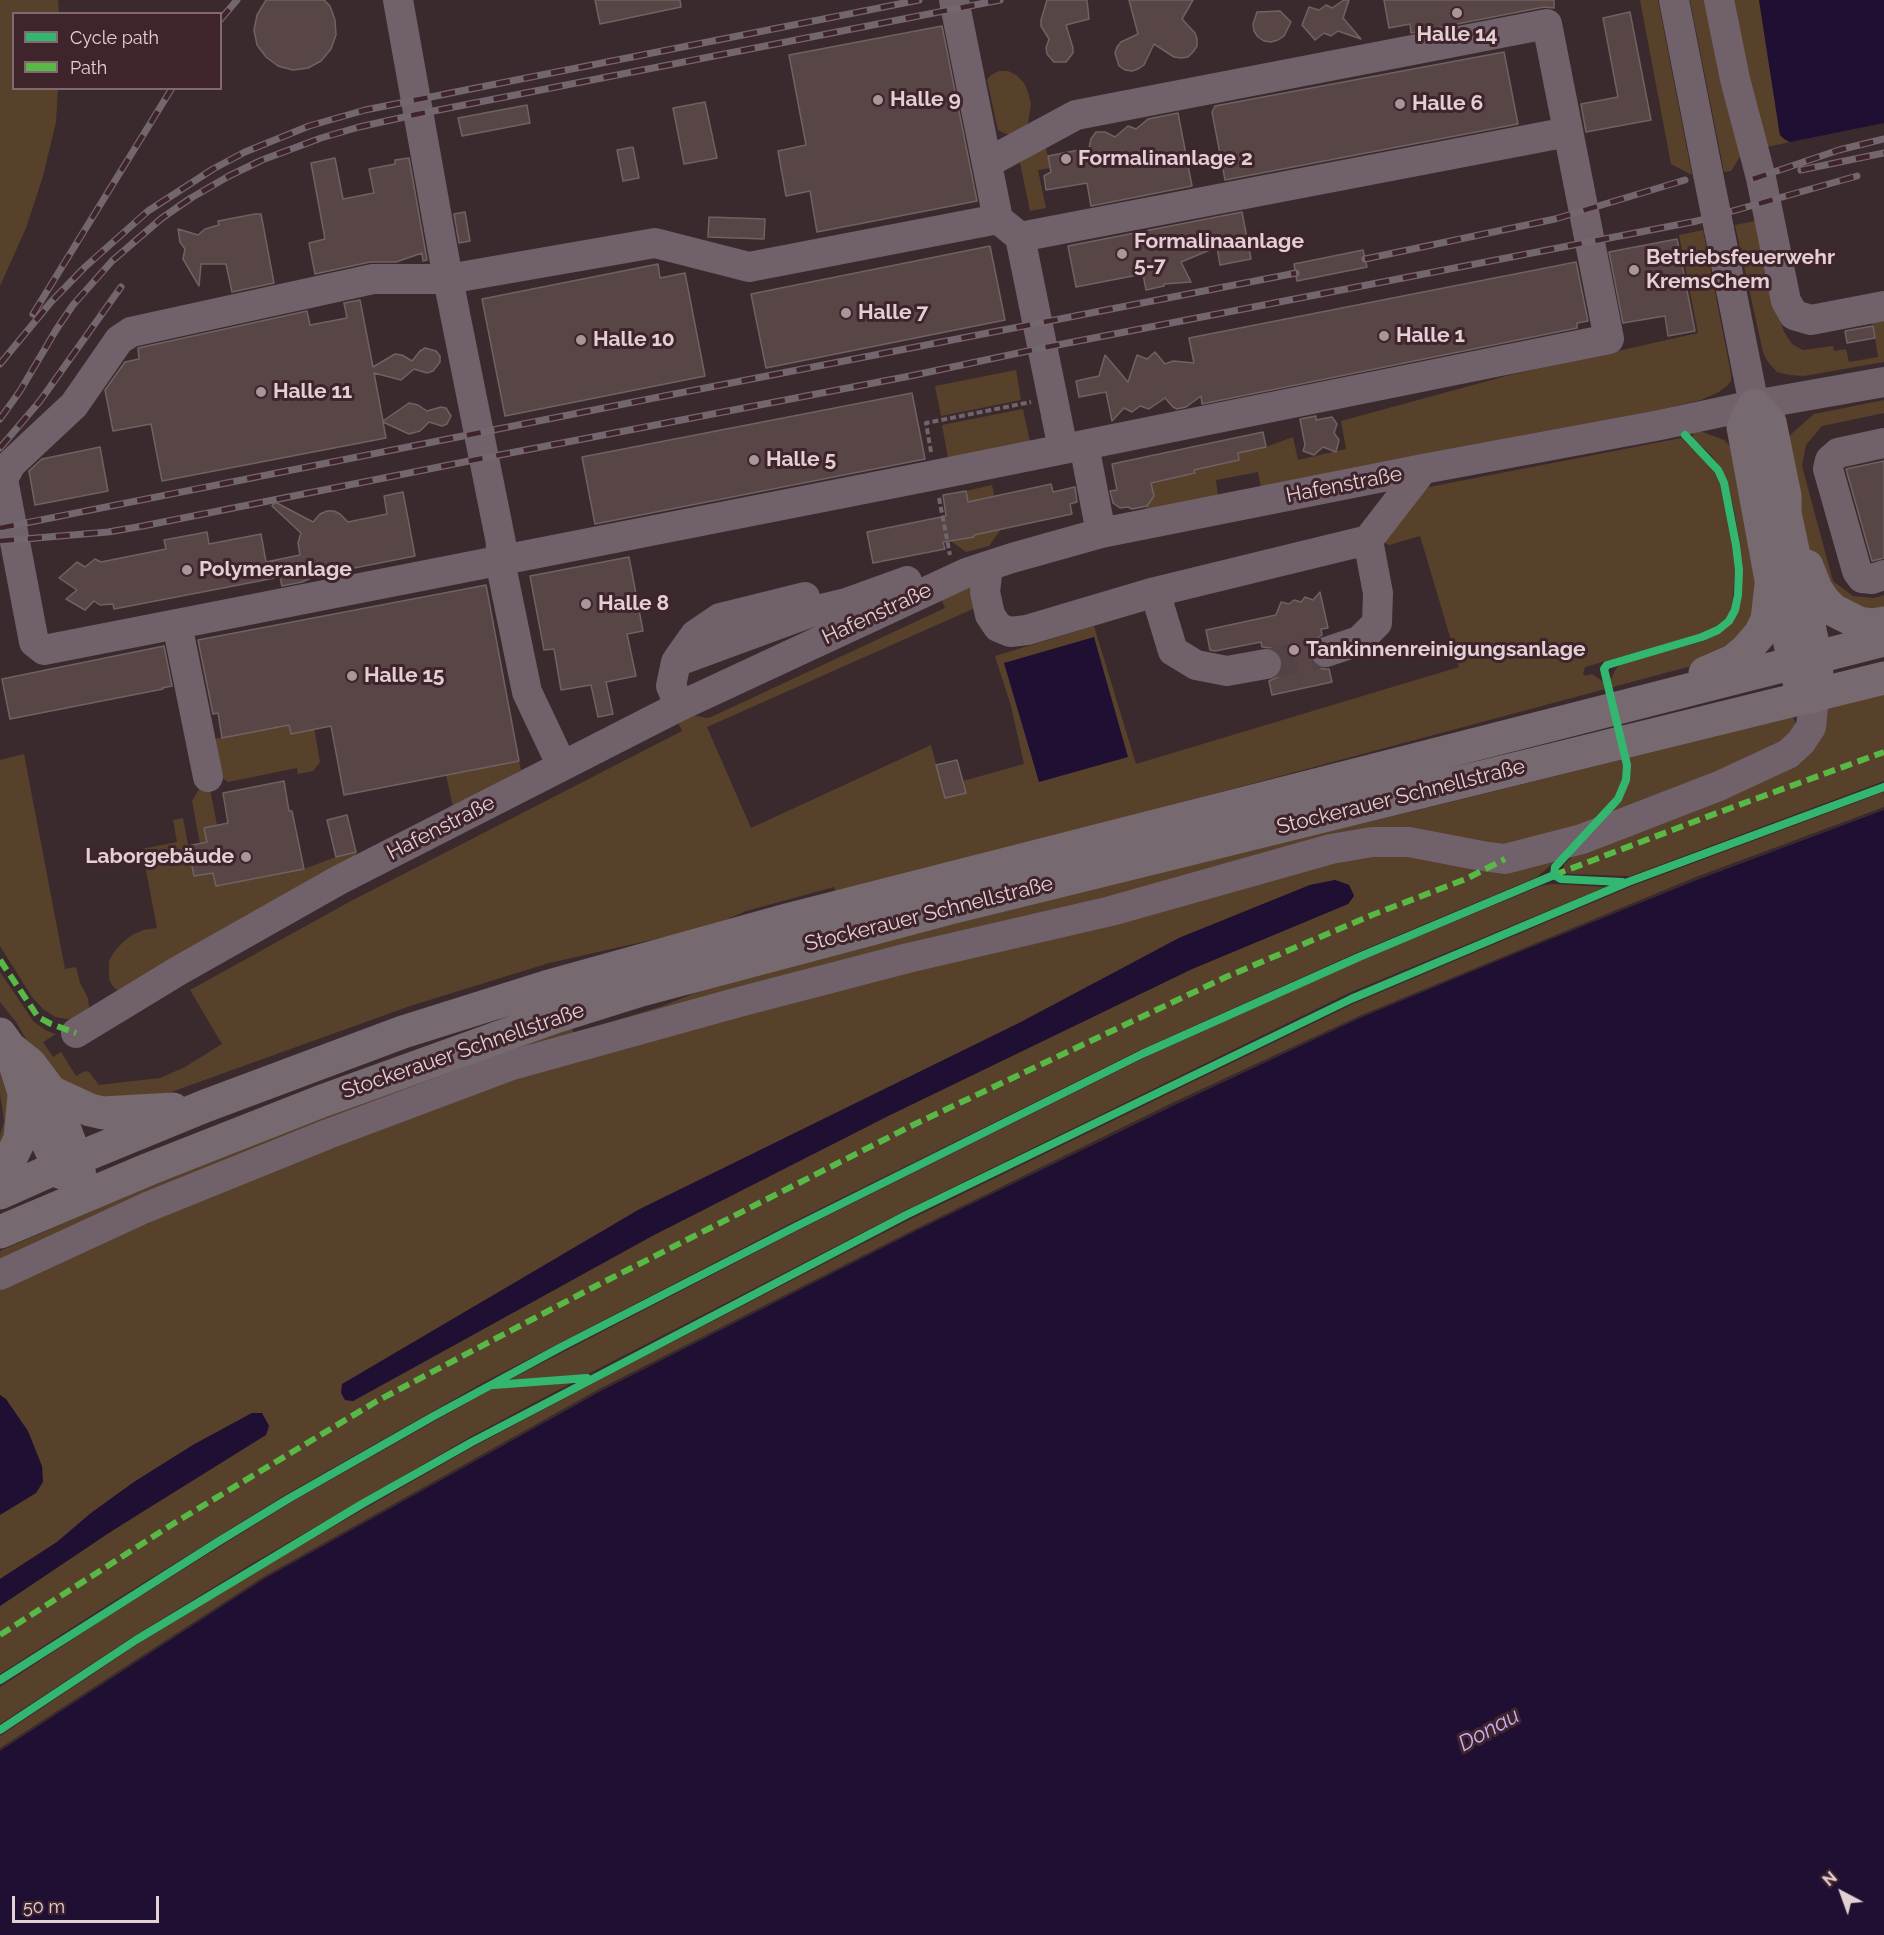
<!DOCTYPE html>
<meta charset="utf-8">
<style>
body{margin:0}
#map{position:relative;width:1884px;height:1935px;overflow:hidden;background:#3a2a2e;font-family:Raleway,sans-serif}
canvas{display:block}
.legend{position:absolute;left:12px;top:12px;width:210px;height:78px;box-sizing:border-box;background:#40242b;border:2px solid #81696f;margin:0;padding:8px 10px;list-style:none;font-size:18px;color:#e3d0d4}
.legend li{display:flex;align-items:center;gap:12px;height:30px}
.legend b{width:30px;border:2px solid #81696f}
.north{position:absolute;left:1812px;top:1863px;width:60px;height:60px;-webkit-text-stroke:4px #40242b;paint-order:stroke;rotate:319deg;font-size:16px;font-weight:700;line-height:24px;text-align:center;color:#e3d0d4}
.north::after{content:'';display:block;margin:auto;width:21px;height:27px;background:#e3d0d4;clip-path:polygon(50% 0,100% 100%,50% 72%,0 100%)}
.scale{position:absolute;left:12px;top:1896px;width:147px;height:27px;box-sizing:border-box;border:3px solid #e3d0d4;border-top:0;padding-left:8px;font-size:18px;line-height:21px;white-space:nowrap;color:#e3d0d4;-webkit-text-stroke:4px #40242b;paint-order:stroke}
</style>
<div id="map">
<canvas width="1884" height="1935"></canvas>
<ul class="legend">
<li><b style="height:8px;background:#33b770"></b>Cycle path</li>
<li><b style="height:8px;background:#58b947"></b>Path</li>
</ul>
<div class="north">N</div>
<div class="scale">50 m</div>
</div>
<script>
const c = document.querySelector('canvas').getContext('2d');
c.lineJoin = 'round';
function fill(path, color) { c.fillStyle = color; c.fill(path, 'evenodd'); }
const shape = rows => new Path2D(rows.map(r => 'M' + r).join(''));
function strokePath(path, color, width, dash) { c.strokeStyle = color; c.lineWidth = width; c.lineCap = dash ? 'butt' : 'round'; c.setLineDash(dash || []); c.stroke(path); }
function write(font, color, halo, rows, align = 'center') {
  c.font = font + ' Raleway,sans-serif'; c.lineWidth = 6; c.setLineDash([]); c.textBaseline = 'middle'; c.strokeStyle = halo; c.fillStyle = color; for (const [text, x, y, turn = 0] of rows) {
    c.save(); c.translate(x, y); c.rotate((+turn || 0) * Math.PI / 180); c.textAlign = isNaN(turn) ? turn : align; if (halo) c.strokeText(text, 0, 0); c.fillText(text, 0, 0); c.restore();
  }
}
fill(shape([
 [0,0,58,0,59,13,14,14,14,88,58,89,56,122,43,176,26,228,0,286],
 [1640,0,1658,0,1692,175,1671,164],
 [1690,0,1714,0,1746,147,1731,171,1724,172],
 [1725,0,1759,0,1779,129,1780,135,1790,142,1758,149],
 [999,71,1008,71,1016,75,1024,83,1028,92,1031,104,1028,123,1022,131,1016,135,1006,134,998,130,987,80,991,75],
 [1045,143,1050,168,1038,170,1046,208,1030,211,1020,163,1029,146],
 [1755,221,1770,287,1784,332,1792,344,1803,350,1833,346,1834,351,1846,349,1849,362,1878,357,1872,320,1884,319,1884,362,1804,376,1789,375,1777,372,1768,362,1763,352,1735,225],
 [1703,230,1731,374,1731,381,1727,386,1719,392,1701,400,1651,412,1261,487,1258,472,1216,480,1218,495,1144,510,1154,496,1151,483,1194,474,1194,470,1239,460,1238,453,1266,447,1293,437,1298,460,1346,449,1341,421,1506,376,1698,333,1679,235],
 [1016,370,1021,400,941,416,935,386],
 [1884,400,1884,413,1822,426,1806,445,1802,466,1833,581,1853,596,1874,598,1884,595,1884,616,1849,611,1812,561,1798,509,1789,436,1814,414],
 [1023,409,1030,442,948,458,942,425],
 [1700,431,1724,440,1732,448,1762,581,1757,618,1710,661,836,895,834,887,746,911,709,927,549,963,410,1006,149,1100,76,1095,33,1051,16,1022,0,1002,0,972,34,1022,47,1031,56,1034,43,1042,53,1057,61,1052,76,1076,85,1071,89,1072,99,1085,160,1078,185,1067,222,1044,190,990,351,901,682,731,677,720,687,714,707,718,711,717,945,608,939,594,965,584,971,588,975,608,707,727,751,828,931,745,945,798,966,793,963,781,1024,764,1011,706,995,656,1094,626,1136,764,1459,667,1420,536,1389,545,1385,543,1383,540,1424,488,1681,438,1707,462,1714,472,1720,484,1733,546,1735,570,1732,609,1726,618,1715,628,1700,634,1585,667,1583,674,1586,676,1592,674,1602,681,1612,678,1615,670,1621,664,1704,641,1719,633,1731,623,1738,612,1741,595,1742,570,1740,544,1734,510,1727,482,1721,468,1712,456,1693,438,1693,433],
 [992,485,1001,529,989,546,966,552,951,541,974,536,966,491],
 [1884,694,1884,781,1630,876,1568,874,1564,871,1564,865,1582,847,1721,791,1824,709],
 [1793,717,1797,727,1798,735,1579,833,1552,864,1537,877,1358,952,1140,1050,793,1222,486,1381,285,1495,101,1609,0,1674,0,1606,269,1426,262,1414,252,1413,193,1445,134,1482,91,1513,57,1542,0,1579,0,1251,156,1183,328,1115,571,1027,574,1033,663,1006,707,988,811,960,1132,879,1435,806],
 [1335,880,1349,885,1354,895,1348,904,1192,969,890,1115,652,1236,353,1401,345,1400,638,1210,1021,1022,1179,938,1310,885],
 [313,722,320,762,313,771,298,774,297,768,228,782,215,773,209,740,289,725,291,734],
 [24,754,65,969,76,967,80,983,88,998,89,1008,73,1020,55,1017,43,1009,32,997,0,946,0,760],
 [519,761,521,770,453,807,446,775],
 [209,784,217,825,204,828,207,842,200,844,192,801,201,786],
 [1884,792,1884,807,1696,877,1359,1016,1176,1101,915,1229,599,1389,263,1577,0,1748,0,1736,138,1644,257,1571,364,1509,475,1446,597,1381,909,1220,1353,1004,1630,887],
 [183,818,194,876,213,873,216,886,304,869,336,857,356,852,357,859,123,991,117,990,112,985,109,979,109,961,114,952,123,942,132,935,143,930,157,928,142,849,177,842,173,820],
 [1552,884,1605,887,1349,993,904,1211,592,1372,470,1437,253,1563,134,1636,0,1724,0,1687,107,1617,290,1503,490,1390,797,1231,1144,1058,1361,960,1541,886],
 [0,1072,12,1110,0,1156,0,1136,4,1121,0,1093]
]), '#58412b');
fill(shape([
 [1759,0,1884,0,1884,123,1790,142,1784,139,1780,135,1779,129],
 [1094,637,1128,757,1039,782,1004,663],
 [1884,810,1884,1935,0,1935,0,1751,264,1579,601,1391,916,1231,1177,1104,1360,1018,1524,950,1697,880],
 [1335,880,1349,885,1354,896,1348,904,1192,969,890,1115,652,1236,353,1401,345,1400,341,1393,342,1384,638,1210,1021,1022,1179,938,1310,885],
 [0,1395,6,1399,28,1431,42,1466,43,1482,36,1493,0,1515],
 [252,1413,262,1413,269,1426,266,1435,107,1534,0,1606,0,1579,57,1542,91,1513,134,1482,193,1445]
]), '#1f0f33');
const building = shape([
 [266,0,324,0,330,6,335,20,336,35,331,49,321,61,308,68,293,70,278,66,266,57,257,45,254,30,257,15,266,0],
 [595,0,680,0,681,7,600,24,595,0],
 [1047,0,1087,0,1089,19,1066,25,1073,48,1073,53,1066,62,1054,62,1047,54,1046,48,1049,39,1041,26,1041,20,1047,0],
 [1129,0,1193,0,1182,19,1195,33,1197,39,1197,46,1193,52,1188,57,1181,58,1174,57,1154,44,1144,65,1138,69,1132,71,1125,70,1119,66,1115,53,1117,47,1121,42,1138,34,1129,0],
 [1344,0,1349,0,1343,18,1361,39,1338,31,1331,36,1324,33,1315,40,1302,25,1309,7,1319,10,1326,5,1332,8,1344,0],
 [1384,0,1554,0,1554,8,1544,7,1411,33,1410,24,1389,28,1384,0],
 [1280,11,1291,22,1284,36,1278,40,1271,42,1264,41,1258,37,1254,31,1253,24,1257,12,1280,11],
 [1630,12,1651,120,1586,132,1581,104,1618,97,1603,18,1630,12],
 [942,26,977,201,817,232,810,191,786,196,778,151,806,145,789,55,942,26],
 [1504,52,1518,124,1225,180,1212,112,1215,106,1504,52],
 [705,102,717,158,684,164,673,108,705,102],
 [527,105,530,123,462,136,458,118,527,105],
 [1178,113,1192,186,1091,206,1087,183,1046,190,1044,176,1051,172,1048,156,1089,148,1091,139,1096,132,1105,132,1115,137,1128,126,1136,129,1148,119,1178,113],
 [633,147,639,178,623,181,617,150,633,147],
 [335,158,343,199,374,193,369,169,395,164,395,160,409,158,427,260,423,261,422,253,396,262,370,262,315,274,309,243,325,239,311,163,335,158],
 [465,212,470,241,459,243,454,214,465,212],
 [1242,212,1251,259,1220,265,1217,247,1181,262,1191,282,1164,284,1164,286,1146,290,1143,274,1076,287,1068,246,1242,212],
 [255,214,261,214,274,283,232,292,226,264,201,264,199,286,183,259,185,249,180,242,178,229,198,235,205,229,219,225,218,221,255,214],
 [709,217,765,219,764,239,708,237,709,217],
 [1677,239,1695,331,1668,336,1665,316,1623,323,1609,252,1677,239],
 [990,246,1005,320,766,368,751,294,990,246],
 [1363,250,1367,267,1297,281,1294,264,1363,250],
 [1576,262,1588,321,1577,323,1577,328,1202,404,1201,396,1186,407,1177,409,1173,407,1165,398,1149,409,1140,406,1132,412,1124,408,1112,421,1106,392,1079,397,1076,381,1099,376,1105,355,1128,382,1137,355,1147,359,1155,352,1165,364,1173,361,1194,363,1189,338,1576,262],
 [658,264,660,278,685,273,705,376,505,416,482,299,658,264],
 [360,300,373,367,395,354,402,355,412,361,420,351,425,348,436,351,440,356,440,362,433,371,427,373,414,369,401,380,374,373,383,421,409,403,418,405,427,411,441,407,446,408,451,416,447,424,442,426,429,422,420,431,409,434,383,422,386,438,162,481,151,424,113,431,105,390,125,362,139,359,138,348,307,311,310,325,347,318,344,303,360,300],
 [1873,326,1875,338,1847,343,1845,331,1873,326],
 [912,393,925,459,595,524,582,457,912,393],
 [1316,416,1316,420,1332,417,1337,424,1334,433,1339,440,1336,452,1323,447,1314,455,1303,451,1305,445,1300,419,1316,416],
 [1263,432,1266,447,1238,453,1239,460,1194,470,1195,473,1151,483,1154,496,1147,506,1132,509,1128,507,1120,508,1113,503,1110,491,1117,490,1112,464,1263,432],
 [100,447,108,491,35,505,29,471,42,459,100,447],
 [1884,461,1884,558,1872,561,1846,469,1884,461],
 [1051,484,1053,492,1075,487,1077,502,1070,504,1072,514,974,535,974,537,943,542,945,549,873,563,867,532,946,516,943,495,966,491,968,502,1051,484],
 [403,492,415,556,349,569,347,573,339,572,331,576,326,574,318,578,313,577,302,582,282,586,280,577,114,609,113,604,100,605,94,601,85,610,66,599,77,590,59,578,77,562,85,567,95,559,101,562,166,549,164,540,207,532,209,544,261,534,266,562,300,555,298,543,301,533,272,506,275,502,313,522,320,514,327,511,334,511,340,514,348,522,387,514,384,496,403,492],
 [629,557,643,631,627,634,636,676,606,682,613,714,598,717,591,685,561,690,554,649,544,650,530,576,629,557],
 [486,585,519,761,344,795,331,726,291,734,289,725,222,738,218,713,213,714,198,640,486,585],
 [1320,592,1328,628,1321,629,1322,635,1313,641,1309,648,1310,657,1315,665,1322,669,1329,669,1332,682,1272,695,1269,681,1278,677,1282,669,1283,660,1279,652,1271,648,1262,647,1261,642,1215,651,1210,650,1206,630,1276,615,1281,602,1289,604,1294,600,1301,602,1305,597,1313,600,1320,592],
 [164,646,172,686,162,688,163,689,10,719,2,679,164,646],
 [957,760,966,793,945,798,936,765,957,760],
 [284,781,289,811,292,811,304,869,216,886,213,873,194,876,188,846,207,842,204,828,228,823,223,793,284,781],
 [347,815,356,852,336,857,327,820,347,815]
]);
fill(building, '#574645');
strokePath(building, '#706262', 1.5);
strokePath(shape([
 [1266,664,1326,652]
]), '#534347', 30, [30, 15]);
strokePath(shape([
 [931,452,926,423,1031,402],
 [939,498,950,555]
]), '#70656b', 4, [6, 3]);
strokePath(shape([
 [398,0,448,279,501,543,500,561,527,692,562,766],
 [954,0,998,219,1020,237,1063,449],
 [1674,0,1708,174],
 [1719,0,1735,79,1761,178,1786,301,1794,315,1811,320,1884,306],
 [1719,229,1754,405],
 [1020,237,1568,132],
 [1884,443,1838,453,1830,460,1828,469,1857,571,1862,578,1872,579,1884,575],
 [1084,445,1101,533],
 [988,566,985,592,990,615,998,627,1010,632,1027,630,1155,592,1368,540,1423,469],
 [1155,592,1173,651,1196,665,1227,671,1266,664],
 [177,624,44,650,34,642,3,479,11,464,74,405,119,340,131,332,373,279,448,279,655,243,749,267,998,219],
 [1326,652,1359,641,1377,623,1378,593,1368,540],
 [678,659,695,635,720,618,805,597],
 [680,706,671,686,676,662,817,610,846,603,907,581],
 [208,777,177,624,935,475,1609,339,1547,24,1076,115,987,163],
 [76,1033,178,971,339,880,680,706,966,573,1012,558,1101,533,1423,469,1655,426,1754,405,1884,382],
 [0,1275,145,1208,328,1134,512,1065,739,1002,908,958,1111,911,1331,849,1372,842,1409,842,1482,856,1505,859,1582,839,1719,786,1788,754,1801,742,1811,727,1813,707,1812,697]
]), '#70616a', 30);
strokePath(shape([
 [1754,405,1770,422,1785,496,1785,513,1816,658,1817,677,1812,697,1799,681,1794,664,1780,593,1771,580,1743,427,1754,405],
 [1807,566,1816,589,1824,601,1833,610,1859,623,1872,625,1884,623],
 [1705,673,1733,661,1746,650,1760,634,1767,620,1771,585],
 [0,1034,10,1048,30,1064,51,1092,76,1159,81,1180],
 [13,1058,24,1093,62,1173],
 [51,1092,90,1110,103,1113,173,1109],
 [0,1174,10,1160,20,1139,24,1095],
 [0,1193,76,1159,205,1106,403,1032,546,987,787,920,1884,640],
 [0,1232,149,1169,322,1101,555,1017,641,990,950,908,1884,678]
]), '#766970', 33);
const rail = shape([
 [220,20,237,0],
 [1801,170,1884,153],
 [1753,179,1839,150,1884,139],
 [1365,259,1555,219,1685,180],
 [33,314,172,88],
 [0,364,51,302,85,267,148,211,213,169,245,152,309,126,365,110,919,0],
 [0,419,20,391,56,330,73,305,112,261,162,218,191,198,229,176,262,160,321,138,359,127,418,114,1000,0],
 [0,448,40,401,121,287],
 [0,528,659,397,1296,273],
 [0,541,108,532,143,526,484,458,910,376,1042,348,1697,221,1857,176]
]);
strokePath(rail, '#73666d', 7);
strokePath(rail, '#40242b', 4.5, [14]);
strokePath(shape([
 [1708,174,1719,229]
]), '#70616a', 30);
strokePath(shape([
 [1554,875,1717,813,1884,752],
 [0,960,38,1017,51,1024,76,1033],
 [0,1635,176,1522,377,1401,590,1289,913,1125,1226,977,1372,915,1466,879,1505,859]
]), '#58b947', 6, [12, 6]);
strokePath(shape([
 [1622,882,1561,879,1554,875,1555,867,1618,799,1626,780,1627,765,1604,669,1607,665,1702,637,1718,630,1729,621,1735,610,1738,595,1739,570,1736,545,1724,483,1718,470,1685,435],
 [494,1385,587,1378],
 [0,1680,216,1543,288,1499,432,1417,561,1347,795,1227,1142,1054,1359,957,1554,875],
 [0,1730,136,1640,362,1504,472,1442,906,1215,1351,999,1628,882,1884,787]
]), '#33b770', 8);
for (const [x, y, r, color] of [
 [1457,13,6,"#a8969a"],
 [878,100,6,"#a8969a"],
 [1400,104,6,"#a8969a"],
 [1066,159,6,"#a8969a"],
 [1122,254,6,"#a8969a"],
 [1634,270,6,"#a8969a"],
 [846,313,6,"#a8969a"],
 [1384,336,6,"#a8969a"],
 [581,340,6,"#a8969a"],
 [261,392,6,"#a8969a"],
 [754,460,6,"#a8969a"],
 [187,570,6,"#a8969a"],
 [586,604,6,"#a8969a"],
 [1294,650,6,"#a8969a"],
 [352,676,6,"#a8969a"],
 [246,857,6,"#a8969a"]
]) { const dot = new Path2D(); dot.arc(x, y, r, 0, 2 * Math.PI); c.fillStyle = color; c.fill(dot); strokePath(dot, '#40242b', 2); }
write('bold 21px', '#e3d0d4', '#40242b', [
 ["Halle 14",1457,35,"center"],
 ["Halle 9",890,100],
 ["Halle 6",1412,104],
 ["Formalinanlage 2",1078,159],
 ["Formalinaanlage",1134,242],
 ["5-7",1134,266],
 ["Betriebsfeuerwehr",1646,258],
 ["KremsChem",1646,282],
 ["Halle 7",858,313],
 ["Halle 1",1396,336],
 ["Halle 10",593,340],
 ["Halle 11",273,392],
 ["Halle 5",766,460],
 ["Polymeranlage",199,570],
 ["Halle 8",598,604],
 ["Tankinnenreinigungsanlage",1306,650],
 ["Halle 15",364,676],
 ["Laborgebäude",234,857,"right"]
], 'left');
write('21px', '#e3d0d4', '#40242b', [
 ["Hafenstraße",1344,485,-11],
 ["Hafenstraße",877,614,-25],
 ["Stockerauer Schnellstraße",1401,797,-14],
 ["Hafenstraße",441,828,-27],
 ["Stockerauer Schnellstraße",929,914,-14],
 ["Stockerauer Schnellstraße",463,1051,-19]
]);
write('italic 22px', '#c7b0f9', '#40242b', [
 ["Donau",1489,1730,-29]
]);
</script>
